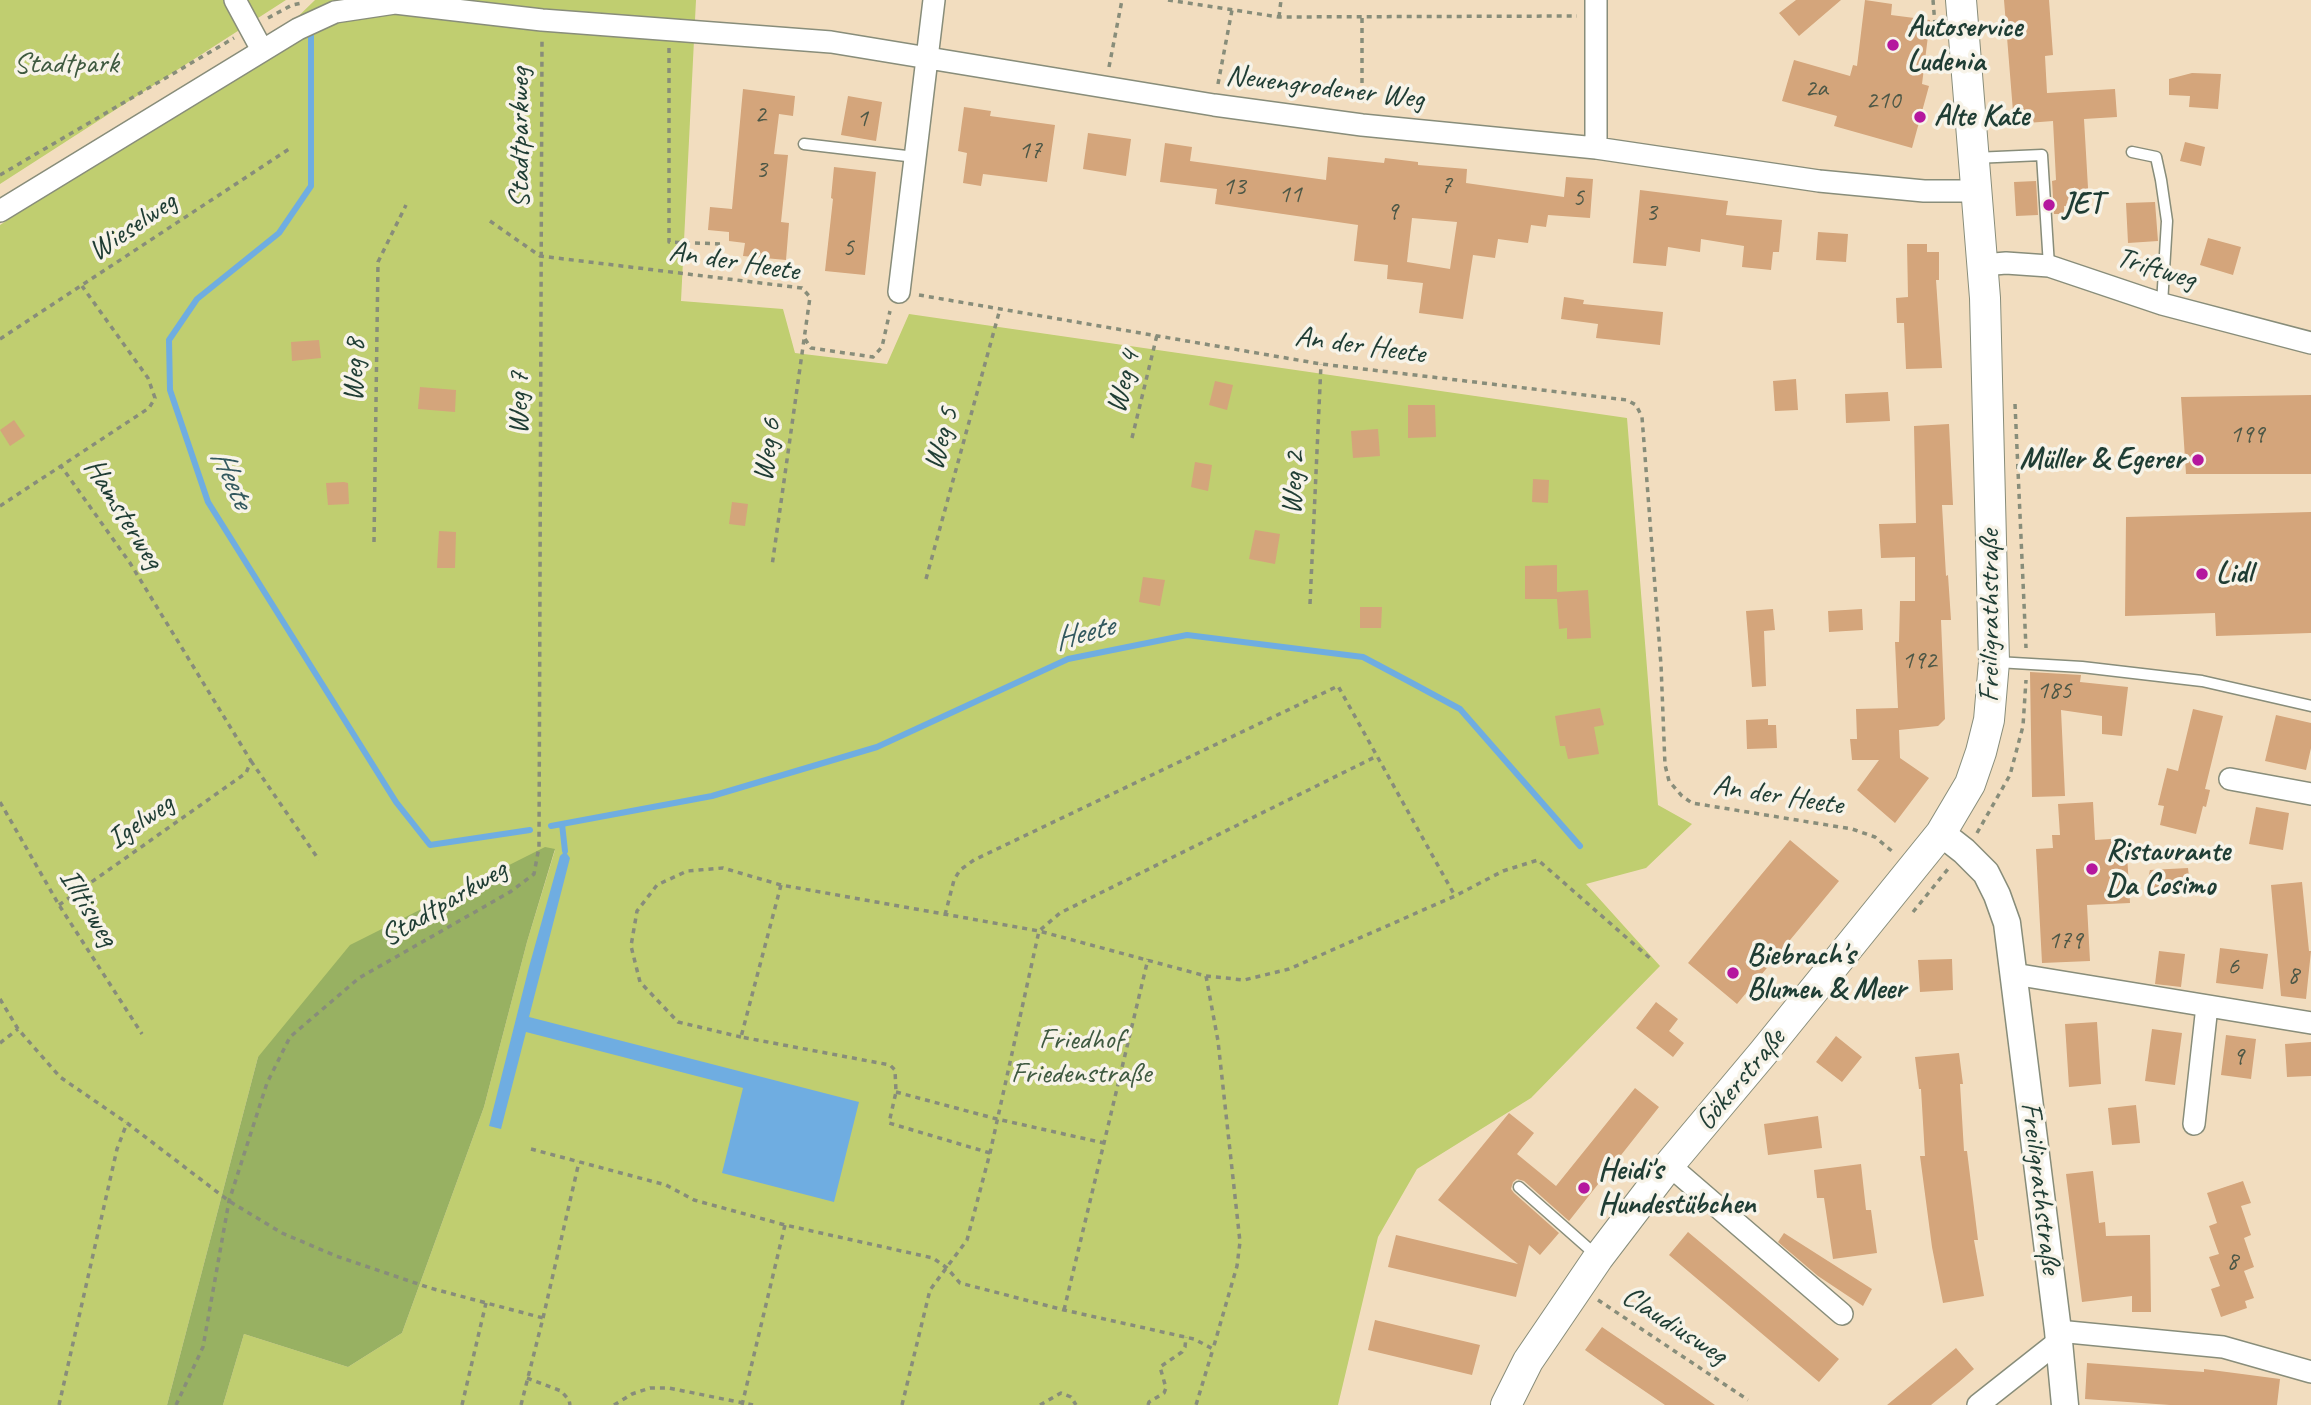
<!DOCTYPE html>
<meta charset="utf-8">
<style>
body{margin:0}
canvas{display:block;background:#f2ddbf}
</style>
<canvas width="2311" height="1405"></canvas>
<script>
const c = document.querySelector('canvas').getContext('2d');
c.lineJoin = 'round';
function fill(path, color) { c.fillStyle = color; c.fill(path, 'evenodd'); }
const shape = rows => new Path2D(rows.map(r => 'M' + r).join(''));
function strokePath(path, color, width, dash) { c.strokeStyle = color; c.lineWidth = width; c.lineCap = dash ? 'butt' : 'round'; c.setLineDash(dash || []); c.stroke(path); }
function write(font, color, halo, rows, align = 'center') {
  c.font = font + ' Caveat,sans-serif'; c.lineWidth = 7; c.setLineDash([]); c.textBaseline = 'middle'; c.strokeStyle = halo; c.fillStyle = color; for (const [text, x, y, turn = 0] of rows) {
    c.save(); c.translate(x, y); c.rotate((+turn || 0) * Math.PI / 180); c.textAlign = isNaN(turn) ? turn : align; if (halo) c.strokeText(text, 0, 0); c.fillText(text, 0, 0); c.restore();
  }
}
fill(shape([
 [0,0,286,0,0,184],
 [315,0,696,0,681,301,783,309,795,353,887,364,909,314,1627,418,1658,805,1692,824,1646,868,1586,884,1660,966,1531,1098,1417,1169,1378,1237,1338,1405,223,1405,244,1334,348,1367,402,1333,484,1107,527,942,555,850,258,1057,167,1405,0,1405,0,225,249,64]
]), '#c0ce70');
fill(shape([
 [545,847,555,849,527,942,484,1107,402,1333,348,1367,244,1334,223,1405,167,1405,258,1057,350,945]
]), '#98b162');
fill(shape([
 [565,851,570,858,529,1017,859,1102,834,1202,722,1173,743,1088,526,1032,501,1129,489,1126,529,967,560,856]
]), '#6fade1');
strokePath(shape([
 [311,33,311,186,279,233,197,299,169,340,170,390,208,502,396,802,430,845,530,830],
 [562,824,565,851],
 [551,826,712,796,877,747,1068,659,1187,635,1363,657,1412,683,1460,709,1580,846]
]), '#6fade1', 6);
fill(shape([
 [1796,0,1841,0,1799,36,1779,13],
 [1865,0,1892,4,1891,15,1930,20,1922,84,1929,86,1912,148,1834,126,1837,116,1782,101,1794,60,1850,76,1853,65,1857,66],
 [2004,0,2049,0,2053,55,2045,56,2047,93,2115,89,2117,117,2084,119,2089,205,2064,206,2064,214,2054,214,2052,181,2056,180,2053,121,2014,124],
 [2192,73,2221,74,2218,109,2189,107,2190,96,2169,95,2169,79],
 [743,89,795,96,793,116,779,114,774,154,788,155,781,222,789,223,786,260,743,256,745,243,729,241,729,232,708,230,710,207,732,209],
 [848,96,882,102,876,141,841,135],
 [964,107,991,111,990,116,1055,125,1047,182,983,174,981,186,963,183,967,153,958,151],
 [1088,133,1131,139,1126,176,1083,169],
 [2185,142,2205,147,2201,166,2180,161],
 [1165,143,1192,147,1190,161,1326,180,1328,157,1384,163,1385,158,1418,162,1418,165,1467,169,1466,183,1564,197,1566,177,1593,179,1590,218,1548,215,1546,227,1531,225,1528,243,1498,239,1495,258,1473,255,1463,319,1419,313,1423,283,1387,279,1388,265,1354,261,1358,225,1215,204,1217,189,1160,182],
 [1412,218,1457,222,1450,269,1407,262],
 [834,167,876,172,865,275,825,271,833,199,831,198],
 [2036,181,2038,215,2016,216,2014,182],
 [1640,190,1728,201,1726,215,1782,220,1779,252,1773,252,1771,270,1742,267,1744,246,1701,239,1700,252,1668,247,1666,266,1633,263],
 [2155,202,2158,241,2128,243,2126,203],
 [1818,232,1848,234,1846,262,1816,260],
 [2208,238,2241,247,2233,275,2200,265],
 [1907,244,1927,244,1927,252,1939,252,1939,280,1936,280,1942,368,1906,369,1904,323,1897,323,1896,298,1908,297],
 [1564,297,1584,300,1583,304,1663,312,1660,345,1596,338,1598,324,1561,319],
 [319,340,321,358,292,361,291,342],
 [1796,379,1798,410,1775,411,1773,381],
 [1215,381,1233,385,1227,410,1209,405],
 [420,387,456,390,455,412,418,409],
 [1888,392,1890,421,1846,423,1845,394],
 [2311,395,2311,474,2186,474,2181,397],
 [1408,405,1435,405,1436,437,1408,438],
 [14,420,25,436,10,446,0,430],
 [1949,424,1953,505,1942,505,1946,576,1948,575,1951,620,1941,620,1945,719,1938,726,1899,730,1900,758,1929,778,1895,823,1857,790,1879,760,1852,760,1850,739,1857,739,1856,709,1898,708,1895,642,1899,642,1900,601,1915,601,1915,557,1881,558,1879,524,1916,523,1914,426],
 [1378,429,1380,456,1353,458,1351,431],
 [1195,462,1212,465,1208,491,1191,487],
 [1533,479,1549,480,1548,503,1532,502],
 [344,482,348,483,349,504,328,505,326,483],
 [732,502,748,504,745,526,729,524],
 [2311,512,2311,633,2216,636,2215,613,2125,616,2126,517],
 [1255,530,1280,534,1275,564,1249,559],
 [439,531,456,532,455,568,437,568],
 [1557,565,1557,592,1588,590,1591,638,1567,639,1567,628,1559,629,1557,599,1525,599,1525,566],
 [1143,577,1165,580,1160,606,1139,602],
 [1360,607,1382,607,1381,628,1360,628],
 [1773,609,1775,630,1764,631,1766,686,1752,687,1746,611],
 [1862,609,1863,630,1829,632,1828,611],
 [2030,672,2081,675,2080,682,2128,687,2122,736,2102,734,2102,716,2061,710,2065,796,2032,797],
 [1600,708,1604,725,1594,727,1599,754,1568,759,1565,746,1560,746,1555,716],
 [2193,709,2223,716,2205,789,2210,790,2206,807,2203,806,2196,834,2160,825,2164,806,2158,805,2167,768,2178,771],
 [2276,715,2311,723,2311,748,2306,770,2265,761],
 [1768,719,1768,725,1776,725,1777,748,1747,749,1746,720],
 [2093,802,2095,840,2126,838,2130,903,2087,905,2090,961,2042,963,2036,849,2053,848,2052,835,2060,835,2058,804],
 [2256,807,2289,813,2283,850,2249,844],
 [1790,840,1839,881,1737,1004,1688,963],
 [2188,868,2190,885,2146,888,2150,870],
 [2302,882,2309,951,2311,951,2306,999,2281,996,2271,885],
 [2220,948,2268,954,2263,989,2216,983],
 [2159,951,2185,954,2181,987,2155,984],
 [1952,959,1953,990,1920,992,1918,960],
 [1656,1002,1678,1019,1669,1031,1684,1043,1673,1057,1636,1028],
 [2097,1022,2101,1084,2069,1087,2065,1024],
 [2152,1029,2182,1033,2175,1085,2145,1081],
 [2226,1035,2256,1039,2251,1079,2221,1075],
 [1836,1036,1862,1057,1842,1082,1816,1062],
 [2311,1042,2311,1076,2287,1077,2285,1044],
 [1959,1053,1963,1084,1960,1084,1964,1151,1967,1151,1978,1240,1974,1240,1984,1296,1943,1303,1932,1247,1920,1156,1925,1156,1921,1089,1919,1089,1915,1057],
 [1635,1088,1659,1107,1569,1221,1524,1181,1517,1179,1513,1182,1511,1189,1514,1193,1559,1233,1540,1255,1529,1245,1516,1297,1388,1267,1396,1235,1518,1264,1438,1200,1509,1113,1534,1133,1517,1154,1556,1186],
 [2136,1105,2140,1143,2112,1145,2108,1108],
 [1818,1116,1822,1148,1768,1155,1764,1124],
 [1861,1164,1866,1210,1871,1210,1877,1253,1833,1259,1824,1198,1817,1198,1814,1170],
 [2093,1171,2099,1223,2105,1222,2106,1236,2150,1235,2151,1312,2132,1312,2132,1296,2082,1302,2066,1174],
 [2243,1181,2251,1203,2241,1206,2251,1235,2244,1238,2254,1267,2244,1271,2254,1298,2245,1301,2247,1308,2221,1317,2211,1289,2220,1286,2209,1257,2219,1254,2209,1226,2217,1223,2207,1193],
 [1688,1232,1839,1359,1819,1382,1669,1255],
 [1784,1233,1872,1289,1863,1306,1818,1276,1778,1242],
 [1375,1320,1480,1345,1472,1375,1368,1350],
 [1602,1327,1668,1372,1715,1405,1665,1405,1602,1362,1585,1350],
 [1956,1348,1974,1369,1959,1382,1931,1405,1887,1405],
 [2087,1363,2204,1372,2204,1369,2280,1379,2277,1405,2170,1405,2085,1399]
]), '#d4a57b');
const service = shape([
 [804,144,915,157],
 [2132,152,2156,157,2161,180,2167,221,2162,304],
 [1974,158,2042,155,2049,266],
 [1997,662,2082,667,2202,681,2311,706],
 [1519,1187,1596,1255]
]);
const minor = shape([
 [235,0,262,50],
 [1596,0,1596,148],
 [0,211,298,29,335,12,395,3,542,20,831,42,1214,105,1362,125,1596,148,1819,181,1924,191,1976,191],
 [1983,265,2006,263,2049,266,2162,304,2311,343],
 [899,292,934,0],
 [2230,779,2311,794],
 [2014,974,2311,1023],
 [2194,1124,2207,1006],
 [1669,1165,1842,1314],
 [2058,1331,2223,1347,2311,1372],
 [1978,1405,2059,1341]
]);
const tertiary = shape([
 [1941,833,1964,851,1986,873,1997,895,2007,923,2058,1331,2065,1405]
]);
const secondary = shape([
 [1506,1405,1528,1361,1598,1258,1669,1165,1763,1053,1941,833,1970,784,1981,752,1989,720,1994,662,1985,298,1961,0]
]);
strokePath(service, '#888d7a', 13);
strokePath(minor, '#888d7a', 24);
strokePath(tertiary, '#888d7a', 29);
strokePath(secondary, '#888d7a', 32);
strokePath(shape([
 [1168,0,1279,17,1577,16],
 [1933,0,1935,25],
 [1279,17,1281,0],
 [268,18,292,5,302,3],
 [1362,18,1362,106],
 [669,48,669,242,722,244],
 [1109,67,1122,0],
 [1218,84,1232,10],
 [0,175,234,38],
 [490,221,540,256,802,288,810,297,772,566],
 [919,295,1321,364,1627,400,1636,405,1642,417,1661,665,1665,765,1669,781,1682,796,1692,803,1852,829,1875,837,1893,852],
 [0,339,289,149],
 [805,339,811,348,873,357,882,347,890,311],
 [2015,404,2026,648],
 [1132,438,1157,335],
 [0,506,61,466],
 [374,542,378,262,406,205],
 [926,579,1000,309],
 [1310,604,1321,364],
 [251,761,319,860],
 [0,802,59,905,142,1034],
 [1977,833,2010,775,2023,726,2026,680],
 [59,905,246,773,251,761,130,563,61,466,149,408,155,398,148,378,82,286],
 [1913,912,1948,869],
 [945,915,954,880,960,870,974,860,1338,686,1455,896],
 [1206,976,1218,1041,1240,1242,1237,1266,1213,1349],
 [0,999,18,1029,60,1077,127,1123,229,1201,282,1233,336,1256,430,1288,543,1318,521,1405],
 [741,1037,678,1022,640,982,631,946,637,911,657,885,687,871,723,868,781,885],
 [0,1043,18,1029],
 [896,1092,997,1119,1104,1143],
 [531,1149,666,1185,694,1200,785,1225,933,1258,947,1268,960,1283,1064,1310,1194,1339,1213,1349,1196,1405],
 [990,1153,889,1123,896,1092,895,1070,890,1065,741,1037,781,885,1039,931,1206,976,1244,980,1289,969,1455,896,1503,871,1538,860,1652,960],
 [1598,1300,1748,1400],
 [1064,1310,1148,959],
 [543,1318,579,1162],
 [527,1378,561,1391,569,1400,570,1405],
 [59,1405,117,1149,127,1123],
 [176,1405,203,1347,229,1201,267,1083,290,1037,359,978,510,892,534,874,539,847,542,40],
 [462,1405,486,1303],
 [614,1405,632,1394,650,1388,669,1388,753,1405],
 [742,1405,785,1225],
 [902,1405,930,1290,967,1240,990,1153,1039,931,1060,913,1377,756],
 [1040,1405,1061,1393,1071,1397,1076,1405],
 [1148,1405,1149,1402,1164,1393,1166,1388,1160,1367,1182,1352,1185,1347,1186,1337]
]), '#888d7a', 3.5, [5, 5]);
strokePath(service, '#fff', 10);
strokePath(minor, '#fff', 21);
strokePath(tertiary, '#fff', 26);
strokePath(secondary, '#fff', 30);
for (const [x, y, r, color] of [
 [1893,45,7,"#b5179e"],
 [1920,117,7,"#b5179e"],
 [2049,205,7,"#b5179e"],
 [2198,460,7,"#b5179e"],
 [2202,574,7,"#b5179e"],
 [2092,869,7,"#b5179e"],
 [1733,973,7,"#b5179e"],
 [1584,1188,7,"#b5179e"]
]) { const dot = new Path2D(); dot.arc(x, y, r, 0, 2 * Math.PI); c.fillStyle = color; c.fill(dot); strokePath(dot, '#f7f3e8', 2.5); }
write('26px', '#4c5746', null, [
 ["2a",1816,89],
 ["210",1883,101],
 ["2",760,115],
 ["1",862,119],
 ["17",1030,151],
 ["3",761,170],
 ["7",1446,186],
 ["13",1234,187],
 ["11",1290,195],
 ["5",1578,198],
 ["9",1392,212],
 ["3",1651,213],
 ["5",848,248],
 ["199",2247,435],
 ["192",1919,661],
 ["185",2054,691],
 ["179",2065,941],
 ["6",2233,967],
 ["8",2293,976],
 ["9",2238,1057],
 ["8",2232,1262]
]);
write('bold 30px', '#1f3d34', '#f7f3e8', [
 ["Autoservice",1907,28],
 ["Ludenia",1907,62],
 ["Alte Kate",1934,117],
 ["JET",2063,205],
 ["Müller & Egerer",2184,460,"right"],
 ["Lidl",2216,574],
 ["Ristaurante",2106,852],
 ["Da Cosimo",2106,886],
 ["Biebrach's",1747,956],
 ["Blumen & Meer",1747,990],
 ["Heidi's",1598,1171],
 ["Hundestübchen",1598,1205]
], 'left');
write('30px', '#3f5a40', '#f7f3e8', [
 ["Stadtpark",66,64],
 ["Friedhof",1081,1040],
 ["Friedenstraße",1081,1074]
]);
write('30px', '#1f3d34', '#f7f3e8', [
 ["Neuengrodener Weg",1325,88,7],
 ["Stadtparkweg",520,138,-90],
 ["Wieselweg",133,227,-34],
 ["An der Heete",734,262,9],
 ["Triftweg",2156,269,17],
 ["An der Heete",1360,346,8],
 ["Weg 8",355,370,-89],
 ["Weg 4",1124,382,-76],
 ["Weg 7",519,403,-90],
 ["Weg 5",942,439,-75],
 ["Weg 6",768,450,-82],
 ["Weg 2",1294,483,-87],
 ["Hamsterweg",123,514,58],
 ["Freiligrathstraße",1990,616,-90],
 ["An der Heete",1778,796,9],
 ["Igelweg",141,822,-35],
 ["Stadtparkweg",444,904,-31],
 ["Illtisweg",88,908,58],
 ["Gökerstraße",1741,1080,-50],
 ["Freiligrathstraße",2040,1188,83],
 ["Claudiusweg",1674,1326,33]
]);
write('italic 32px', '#33595f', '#f7f3e8', [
 ["Heete",231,479,66],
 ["Heete",1084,634,-15]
]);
</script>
